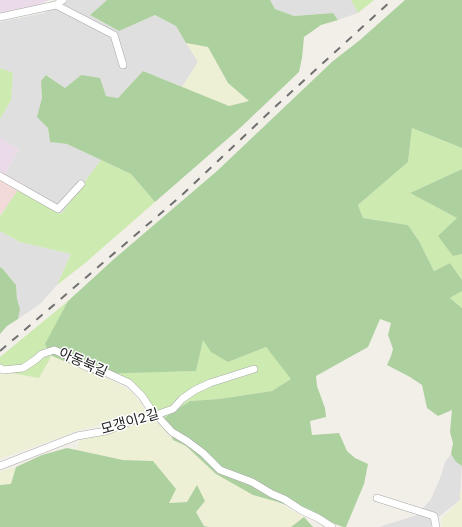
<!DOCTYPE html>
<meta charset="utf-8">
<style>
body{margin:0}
canvas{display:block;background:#f2efe9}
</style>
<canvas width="462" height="527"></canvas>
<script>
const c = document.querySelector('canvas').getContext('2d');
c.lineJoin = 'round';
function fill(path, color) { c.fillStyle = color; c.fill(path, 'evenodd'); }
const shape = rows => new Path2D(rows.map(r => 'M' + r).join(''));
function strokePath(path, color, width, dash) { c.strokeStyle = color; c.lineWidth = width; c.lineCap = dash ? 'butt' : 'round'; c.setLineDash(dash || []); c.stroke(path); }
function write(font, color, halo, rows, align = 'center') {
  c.font = font + ' "Work Sans","Noto Sans KR",sans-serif'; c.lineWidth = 3; c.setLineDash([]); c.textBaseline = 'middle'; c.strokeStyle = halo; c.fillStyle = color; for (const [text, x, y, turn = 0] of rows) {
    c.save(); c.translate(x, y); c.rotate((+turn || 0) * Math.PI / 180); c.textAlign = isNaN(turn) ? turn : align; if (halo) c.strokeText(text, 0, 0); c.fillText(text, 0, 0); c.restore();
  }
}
fill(shape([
 [64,0,107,0,90,15,119,31,155,15,176,26,198,62,182,87,143,71,118,98,106,96,81,75,65,88,47,75,41,81,42,98,50,142,67,144,101,160,61,214,23,184,5,174,19,149,0,138,0,119,11,100,13,74,0,68,0,22,44,13],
 [270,0,351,0,358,13,338,20,333,13,294,16,275,9],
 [0,231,20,242,71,254,57,285,40,304,18,319,20,309,17,299,16,285,2,268,0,267],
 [451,454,456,462,462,466,460,500,431,523,431,527,379,527,417,515,431,499,441,476,445,462]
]), '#e0dfdf');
fill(shape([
 [0,171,23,184,1,215,0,214]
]), '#f2dad9');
fill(shape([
 [0,0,49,0,45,2,0,18],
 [0,138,19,149,5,174,0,171]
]), '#ebdbe8');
fill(shape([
 [186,43,208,47,228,83,249,101,229,106,182,87,198,62],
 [50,355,113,381,132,392,147,412,77,431,0,459,0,371,39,378,50,359],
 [155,420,173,440,186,446,216,474,253,495,278,502,304,517,291,527,209,527,205,526,196,511,197,486,187,502,168,503,153,461,123,460,76,450,80,440,141,423],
 [16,467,11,484,0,485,0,471],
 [462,491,462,527,441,527,442,518,460,500,460,492]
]), '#eef0d5');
fill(shape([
 [351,0,374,0,358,13],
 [0,68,13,73,11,100,0,119],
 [412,128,462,148,462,169,410,193,457,218,453,256,462,254,462,280,450,263,434,271,419,241,408,225,363,218,358,205,408,162],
 [101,160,131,174,155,202,84,264,57,285,71,254,20,242,0,231,0,215,1,215,18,190,61,214],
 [462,291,462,308,450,298],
 [68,301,57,322,50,359,39,378,0,371,0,357],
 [203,339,228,362,266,347,292,379,272,391,219,399,190,401,164,418,115,373,196,371]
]), '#cdebb0');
fill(shape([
 [107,0,270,0,275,9,294,16,333,13,338,20,321,25,304,37,302,58,299,72,240,128,155,202,131,174,67,144,50,142,48,128,37,117,42,98,41,81,46,75,65,88,81,75,100,78,106,96,118,98,143,71,229,106,249,101,228,83,208,47,186,43,176,26,155,15,119,31,90,15],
 [405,0,462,0,462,148,412,128,408,162,358,205,363,218,408,225,419,241,434,271,450,263,462,280,462,291,450,298,462,308,462,466,456,462,451,454,453,443,450,432,452,410,438,416,427,408,422,385,410,377,387,365,391,356,393,349,388,335,391,323,380,319,368,347,316,376,317,386,325,408,326,417,310,421,312,435,339,433,347,451,355,458,368,464,364,484,346,527,343,527,278,502,253,495,216,474,186,446,173,440,164,418,190,401,219,399,272,391,291,379,266,347,228,362,211,352,203,340,196,371,94,374,50,355,45,344,68,301,114,259,217,171,333,61,360,40],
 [462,169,462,254,453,256,438,236,457,218,410,193],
 [0,267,2,268,16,285,17,299,20,309,18,319,7,326,0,334],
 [67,448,123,460,153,461,176,489,169,503,187,502,197,485,205,501,196,512,204,526,209,527,0,527,0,485,11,484,16,467,42,455],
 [304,517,313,527,291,527]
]), '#add19e');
const minor = shape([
 [56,5,114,35,123,65],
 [0,17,51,6,56,5,63,0],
 [0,176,58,209,81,184],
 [0,368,3,370,23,368,35,360,42,354,54,350,66,355,71,359,87,367,107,373,129,383,142,396,150,408,172,432,187,441,203,453,220,470,252,482,272,494,284,499,301,510,318,518,332,527],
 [0,466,77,436,106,431,139,418,156,415,173,409,182,399,195,390,210,383,254,369],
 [377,498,434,516,436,527]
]);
strokePath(minor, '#a9a9a9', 8);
strokePath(minor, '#fff', 7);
strokePath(shape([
 [0,351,181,196,276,106,392,0]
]), '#707070', 2, [8, 8]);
write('14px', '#222', '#fff', [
 ["아동북길",83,363,24],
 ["모갱이2길",130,422,-16]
]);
</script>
